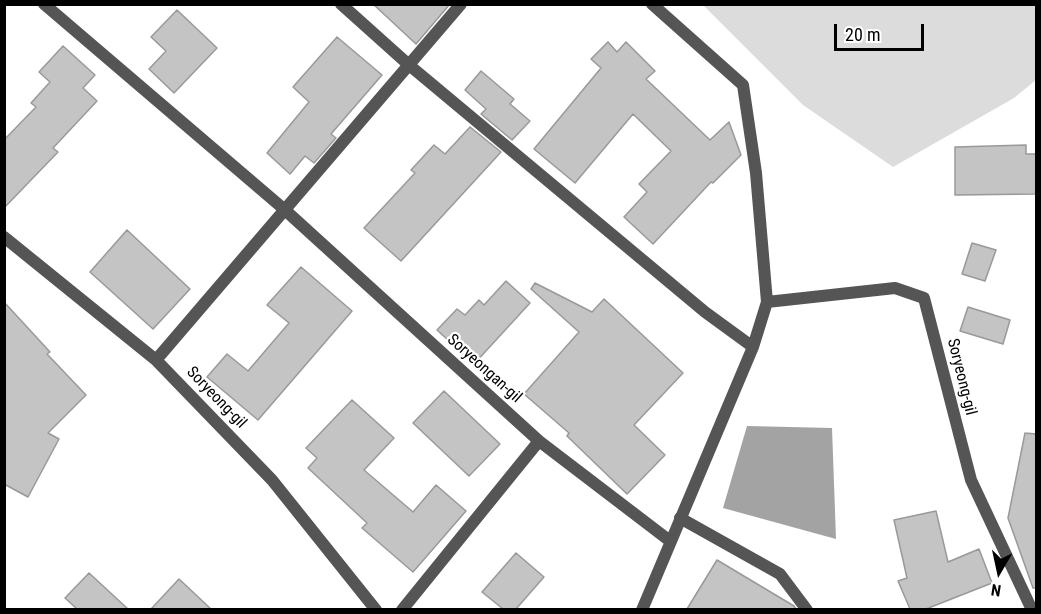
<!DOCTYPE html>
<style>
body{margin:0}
#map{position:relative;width:1041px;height:614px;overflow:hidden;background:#fff;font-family:"Roboto Condensed",sans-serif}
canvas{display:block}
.frame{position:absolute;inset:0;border:6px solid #000;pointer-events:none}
.north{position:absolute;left:969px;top:542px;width:60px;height:60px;-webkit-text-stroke:4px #fff;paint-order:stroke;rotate:189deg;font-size:16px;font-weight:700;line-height:24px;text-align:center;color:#000}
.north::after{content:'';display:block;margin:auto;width:21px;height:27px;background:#000;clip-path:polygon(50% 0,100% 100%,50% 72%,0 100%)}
.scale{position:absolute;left:834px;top:24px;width:90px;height:27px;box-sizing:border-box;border:3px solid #000;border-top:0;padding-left:8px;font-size:18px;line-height:21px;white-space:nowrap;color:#000;-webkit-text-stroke:4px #fff;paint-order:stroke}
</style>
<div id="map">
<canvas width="1041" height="614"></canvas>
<div class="frame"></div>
<div class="north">N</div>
<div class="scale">20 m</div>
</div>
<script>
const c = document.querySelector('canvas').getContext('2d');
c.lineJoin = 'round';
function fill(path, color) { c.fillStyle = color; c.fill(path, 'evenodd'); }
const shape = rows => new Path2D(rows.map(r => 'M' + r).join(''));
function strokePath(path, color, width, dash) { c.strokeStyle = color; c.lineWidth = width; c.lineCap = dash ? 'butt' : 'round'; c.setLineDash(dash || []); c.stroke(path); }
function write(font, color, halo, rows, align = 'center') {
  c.font = font + ' "Roboto Condensed",sans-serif'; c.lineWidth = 4.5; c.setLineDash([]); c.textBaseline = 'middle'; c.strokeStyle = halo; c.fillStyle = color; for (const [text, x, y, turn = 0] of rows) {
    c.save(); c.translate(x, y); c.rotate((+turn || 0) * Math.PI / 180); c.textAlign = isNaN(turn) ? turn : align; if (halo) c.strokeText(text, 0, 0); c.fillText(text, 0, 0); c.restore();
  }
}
fill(shape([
 [703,5,1036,5,1036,80,1014,98,893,167,803,105]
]), '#dcdcdc');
fill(shape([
 [747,426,832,428,836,539,723,508]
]), '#a3a3a3');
const building = shape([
 [373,4,450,4,416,44,373,4],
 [177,10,217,48,174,93,149,69,166,51,151,37,177,10],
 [337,37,382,75,331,134,336,138,314,163,305,156,290,174,267,153,309,102,293,87,337,37],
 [608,42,617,52,626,42,655,71,646,79,710,140,729,122,741,155,713,183,711,182,653,244,624,217,647,192,639,184,671,151,633,114,575,183,534,149,601,68,591,59,608,42],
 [63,46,95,75,83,88,97,101,53,148,58,152,4,208,4,140,36,107,31,103,50,82,39,72,63,46],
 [481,71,514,99,510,104,530,121,512,140,481,114,486,109,465,90,481,71],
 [470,127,501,152,401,261,364,228,415,173,411,170,434,145,445,154,470,127],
 [1026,145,1026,154,1036,154,1036,194,955,195,955,147,1026,145],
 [127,230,190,289,153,329,90,272,127,230],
 [972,243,996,250,985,281,962,274,972,243],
 [301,267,352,311,258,420,207,377,227,354,248,371,289,323,267,305,301,267],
 [506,281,530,303,474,364,437,330,457,309,465,315,479,300,484,305,506,281],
 [535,283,592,312,604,299,683,373,634,425,665,455,627,494,567,436,569,433,524,394,579,332,531,289,535,283],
 [4,302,50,352,47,354,86,395,48,433,59,439,28,497,4,484,4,302],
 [968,307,1010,320,1003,344,960,331,968,307],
 [444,391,500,444,469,476,413,423,444,391],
 [352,400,394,438,364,470,413,512,436,485,466,511,413,572,362,528,367,523,308,468,317,458,306,448,352,400],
 [1025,433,1036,434,1036,588,1033,588,1008,518,1025,433],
 [936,511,948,562,979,549,992,583,926,609,910,609,898,581,907,578,894,520,936,511],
 [516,553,544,577,516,609,503,609,482,592,516,553],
 [717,560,794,606,796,609,687,609,717,560],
 [89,573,128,609,77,609,65,598,89,573],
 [179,579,211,609,151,609,179,579]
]);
fill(building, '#c4c4c4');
strokePath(building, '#999', 1.5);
strokePath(shape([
 [680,518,780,574,807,610]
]), '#555', 12);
strokePath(shape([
 [44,4,285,210,539,441,670,541],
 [341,4,409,65,705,312,753,347],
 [4,237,156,360,272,480,376,610],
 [767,302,895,288,924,298,971,480,1032,610],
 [156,360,461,4],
 [402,610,539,441],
 [642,610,753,347,767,302,756,173,743,85,652,4]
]), '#555', 12);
write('16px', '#000', '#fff', [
 ["Soryeongan-gil",484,369,42],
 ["Soryeong-gil",961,377,76],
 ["Soryeong-gil",216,398,46]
]);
</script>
